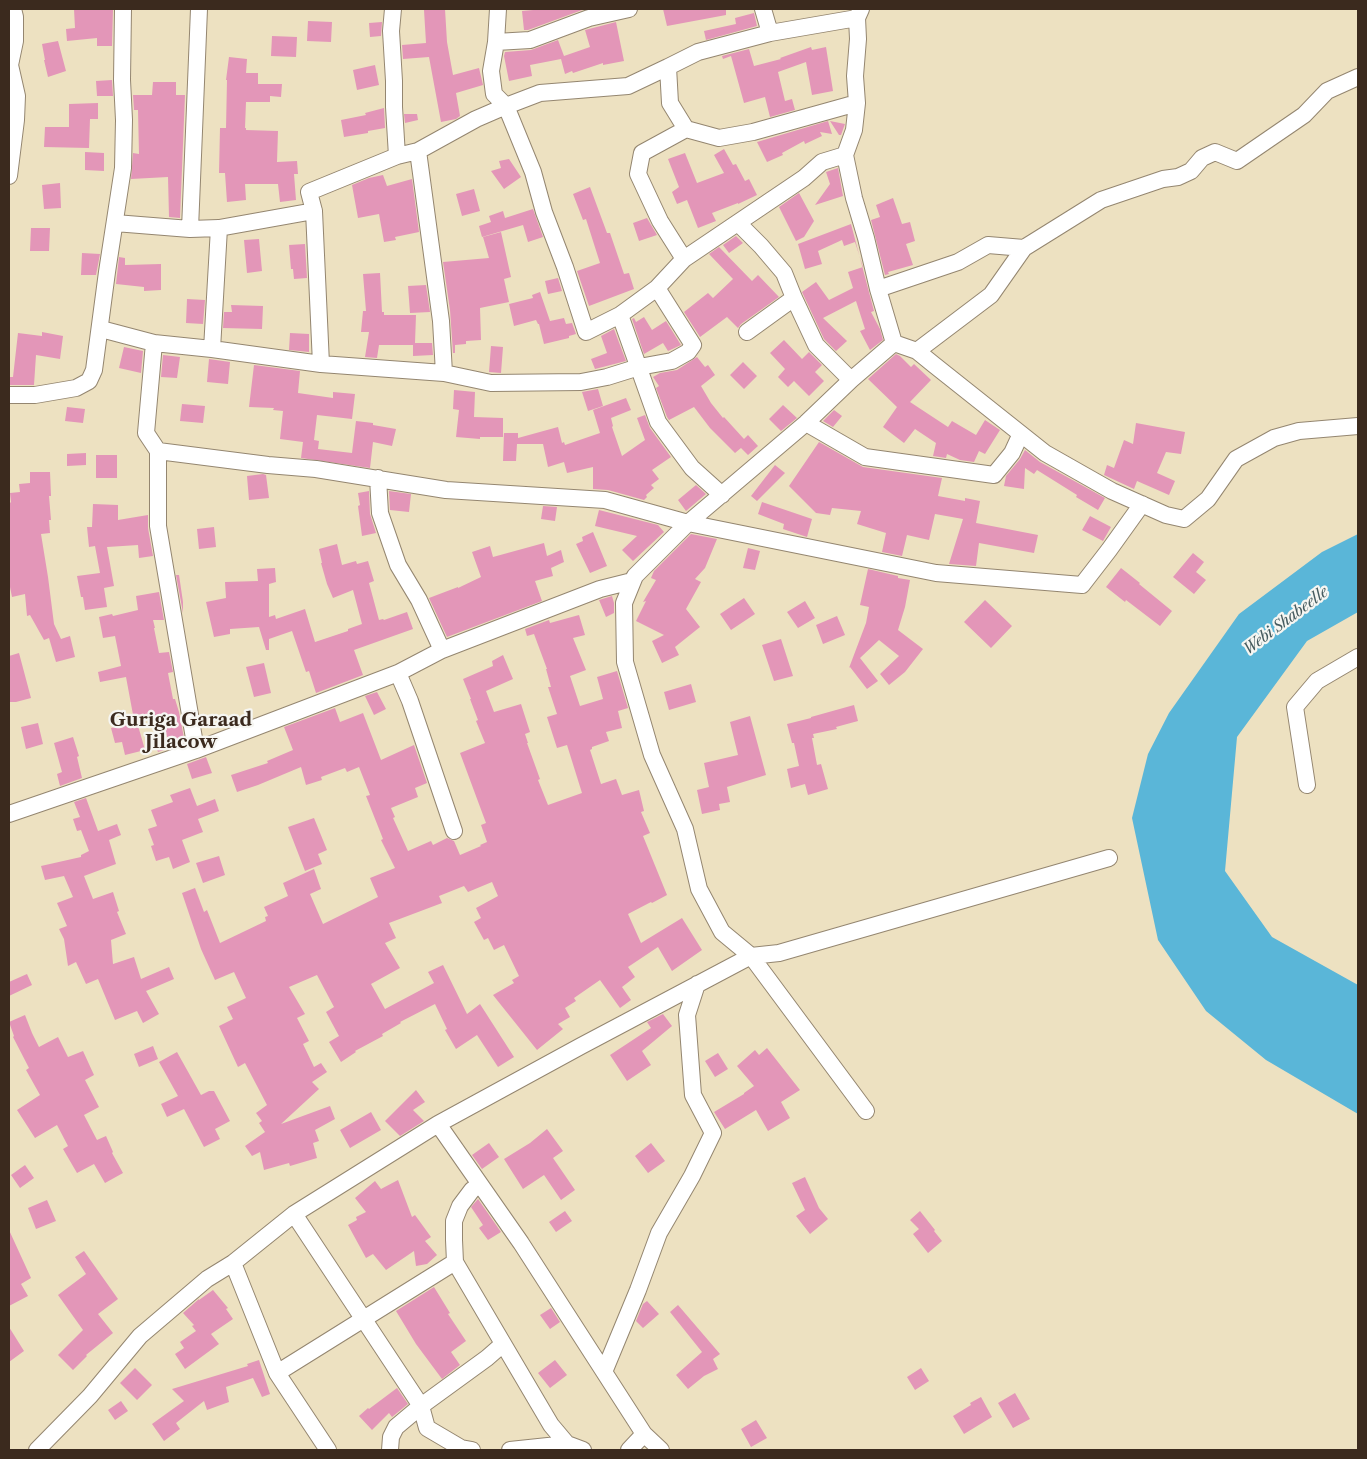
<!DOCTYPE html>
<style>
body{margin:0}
#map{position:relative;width:1367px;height:1459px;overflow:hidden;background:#ede1c1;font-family:"Libre Caslon Text",serif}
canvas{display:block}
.frame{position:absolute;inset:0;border:10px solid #3b2a1e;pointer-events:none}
</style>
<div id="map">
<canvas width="1367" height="1459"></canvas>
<div class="frame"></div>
</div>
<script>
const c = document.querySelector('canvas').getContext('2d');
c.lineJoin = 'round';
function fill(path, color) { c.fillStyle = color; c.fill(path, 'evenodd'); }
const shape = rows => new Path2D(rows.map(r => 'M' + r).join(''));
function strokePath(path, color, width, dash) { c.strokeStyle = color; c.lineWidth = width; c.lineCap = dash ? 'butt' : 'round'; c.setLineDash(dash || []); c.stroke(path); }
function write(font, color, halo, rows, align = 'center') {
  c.font = font + ' "Libre Caslon Text",serif'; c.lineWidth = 4.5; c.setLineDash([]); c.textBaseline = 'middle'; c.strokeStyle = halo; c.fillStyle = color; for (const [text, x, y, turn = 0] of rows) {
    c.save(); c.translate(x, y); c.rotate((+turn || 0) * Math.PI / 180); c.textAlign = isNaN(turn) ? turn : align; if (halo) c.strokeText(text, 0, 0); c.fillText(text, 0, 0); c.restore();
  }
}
fill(shape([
 [1358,534,1358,612,1307,641,1237,737,1225,871,1272,937,1358,985,1358,1114,1266,1060,1206,1011,1158,940,1132,818,1148,754,1169,713,1239,614,1322,552]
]), '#5ab6d8');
fill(shape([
 [74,9,113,9,112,46,97,46,97,38,67,41,66,29,75,28],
 [445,9,447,42,453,75,479,68,483,85,456,93,460,116,456,119,441,122,429,57,403,59,402,45,426,43,424,10],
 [544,9,585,9,528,30,524,30,522,11],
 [663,9,726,9,726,15,667,26],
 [754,13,757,26,706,40,704,31,736,24,735,18],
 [308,21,332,22,331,42,307,41],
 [382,22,381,36,370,37,369,23],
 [616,22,624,61,603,65,603,63,573,73,572,71,565,74,561,59,530,65,532,76,509,81,504,56,505,52,531,50,558,40,564,56,590,47,585,30],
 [272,36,297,37,296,57,271,56],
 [58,41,66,71,48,77,44,60,45,60,42,44],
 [811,47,812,50,826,47,833,91,812,95,806,62,778,72,785,101,792,99,795,110,770,117,765,97,744,103,731,56,723,59,722,56,749,49,754,66,781,59,780,58],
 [229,57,247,59,246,73,258,73,258,84,282,84,281,97,270,96,270,102,246,102,245,128,246,128,246,130,278,131,277,162,297,161,298,174,294,174,296,200,280,202,278,184,245,184,246,200,227,202,225,173,219,173,220,128,226,128,227,80,226,80],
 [375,65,379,85,357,90,353,70],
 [112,80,113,96,97,96,96,81],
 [153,82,176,82,176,95,185,95,180,218,169,217,168,177,131,179,133,153,139,154,138,110,134,110,133,95,152,95],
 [98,103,98,119,90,119,89,148,44,147,45,127,69,127,69,104],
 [384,108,385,128,368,131,368,133,344,137,341,120,366,115,365,113],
 [404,114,417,114,418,120,405,123],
 [828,121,832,134,820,132,822,136,805,144,804,141,782,153,783,155,767,162,757,142],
 [830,121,845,124,841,135,839,135],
 [724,149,733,165,736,164,745,181,749,179,757,195,738,204,738,203,712,213,716,221,698,228,687,200,677,204,672,192,679,187,668,159,685,153,697,183,724,173,714,155],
 [85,152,104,153,104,171,85,170],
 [509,159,521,177,504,189,491,171,501,168,499,161],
 [838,168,843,196,815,205,830,184,826,172],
 [383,175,387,186,412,179,419,232,395,237,396,240,384,242,379,214,358,218,352,185,369,178],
 [60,183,61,208,44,209,42,185],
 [590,187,607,233,610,233,624,274,629,273,634,289,589,306,577,271,600,263,586,219,583,220,573,194],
 [474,189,480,211,462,216,456,194],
 [799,193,814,221,804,237,796,241,779,207],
 [893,198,902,224,910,222,915,241,906,244,913,265,888,272,889,274,885,275,871,220,880,217,876,205],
 [533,209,543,237,528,242,523,225,482,237,479,226,491,222,489,216,503,211,505,218],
 [647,218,657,235,639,241,633,223],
 [851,224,874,311,871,312,880,329,883,340,870,350,860,331,865,329,856,301,823,318,847,341,836,351,824,339,802,292,816,282,829,300,853,288,848,272,863,267,855,242,844,246,842,240,818,251,822,264,805,269,798,244],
 [31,228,50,228,49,251,30,251],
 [501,232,511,277,504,279,509,302,480,308,481,340,466,341,466,344,455,345,455,353,453,353,450,310,443,262,489,258,483,237],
 [736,236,743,243,729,253,723,245],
 [259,239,262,271,247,273,244,240],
 [305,244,307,278,294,279,293,269,291,269,289,245],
 [719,247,752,281,758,275,779,297,741,324,738,328,727,317,700,337,684,312,708,293,713,298,733,279,709,254],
 [82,253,100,254,96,275,81,275],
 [119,257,125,258,125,265,161,264,161,290,144,291,144,287,116,284],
 [380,273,382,312,384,312,384,315,416,315,415,343,432,343,433,355,413,356,413,345,379,345,377,358,365,357,369,332,361,332,363,311,366,311,363,274],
 [558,278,562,291,548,294,545,281],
 [426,285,430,312,410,313,408,286],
 [540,292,550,321,564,318,566,324,572,323,576,334,569,336,569,338,544,344,539,324,538,324,536,320,514,326,509,304,533,298,532,295],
 [187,299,205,300,203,324,186,323],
 [231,305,263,306,262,329,223,328,224,312,232,312],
 [644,317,652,330,666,321,681,345,668,351,663,343,644,354,632,319,634,318,636,322],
 [614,329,626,361,595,369,591,359,607,353,601,336],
 [42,332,63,336,60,359,36,355,34,385,9,385,9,377,13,377,18,333,42,336],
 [290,333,309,334,309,352,289,350],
 [784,340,802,359,809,352,822,365,815,372,824,381,809,396,794,381,788,387,778,377,785,369,770,353],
 [491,346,503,347,501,373,489,372],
 [124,347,143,351,141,373,119,368],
 [896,354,900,356,911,367,914,364,931,380,910,402,948,427,952,421,976,435,985,420,1000,430,985,454,979,451,974,462,960,460,947,454,946,458,933,456,936,443,915,429,904,443,883,427,897,407,868,379],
 [163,355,180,357,177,378,161,377],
 [697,357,705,367,708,365,715,375,701,386,711,403,723,418,724,417,744,439,748,435,758,446,748,455,741,448,735,453,710,428,694,407,669,420,667,417,656,388,659,386,653,377,660,373,677,370],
 [209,359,230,362,228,384,207,382],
 [743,362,757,376,744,389,730,375],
 [254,365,300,371,298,393,333,398,333,392,355,394,352,419,317,415,314,440,319,441,318,449,352,453,356,421,373,423,373,425,396,429,392,446,373,442,370,468,301,458,303,442,280,439,283,411,273,410,274,408,249,407],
 [598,389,603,406,588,411,582,392],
 [454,390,475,392,474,417,503,418,503,437,480,437,480,439,456,437,459,410,453,409],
 [626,398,631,410,611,418,613,426,612,427,622,456,645,440,637,418,645,415,650,428,671,457,652,470,659,479,651,485,654,488,646,495,647,497,644,500,608,490,593,489,593,467,567,473,564,462,548,467,543,444,517,444,516,461,503,461,504,433,518,433,518,438,558,427,562,443,564,442,565,445,600,433,593,410],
 [182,404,205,406,203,423,180,421],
 [783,405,797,418,781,431,769,419],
 [67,407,85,409,83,423,65,421],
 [834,410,842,416,833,427,823,421],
 [1136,423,1185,432,1181,454,1166,452,1157,473,1175,481,1169,495,1137,481,1134,489,1104,475,1107,465,1114,468,1124,440,1133,444],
 [819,442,863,467,942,478,938,496,965,501,965,498,980,501,976,523,1038,535,1034,553,979,543,976,566,949,564,963,519,935,514,929,540,907,535,902,556,882,552,886,533,857,524,861,511,832,508,830,515,816,513,789,486],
 [1025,450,1040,462,1105,498,1098,510,1076,497,1077,495,1037,470,1034,474,1025,468,1024,489,1004,486,1006,476,1020,459],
 [86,453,86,465,67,466,67,454],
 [96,455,117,455,117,478,96,478],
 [775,465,785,473,757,501,751,496],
 [30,472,50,472,51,496,49,496,51,520,49,520,50,533,41,534,48,577,54,624,61,639,70,636,75,657,56,662,49,638,44,640,30,615,27,616,25,594,12,597,10,587,9,588,9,504,11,502,10,493,20,492,19,484,30,483],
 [263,474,266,475,269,498,249,500,247,476],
 [696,485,706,494,686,511,678,500],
 [369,491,370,514,376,533,362,536,358,506,360,505,358,493],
 [389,491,411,494,409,512,390,510],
 [762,502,812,519,807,537,783,529,784,524,758,514],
 [93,504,118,505,118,520,148,515,148,528,153,556,139,558,138,545,107,547,114,586,104,588,107,607,85,610,83,597,81,597,77,576,100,573,95,546,89,547,87,527,92,527],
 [543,506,557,507,555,521,541,519],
 [599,510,658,525,664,532,633,561,622,550,637,536,595,526],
 [1090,516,1111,527,1103,541,1082,530],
 [214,527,216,547,199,549,197,529],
 [593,532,607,566,590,573,576,544,583,541,582,537],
 [691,534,717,539,705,568,695,579,701,582,686,609,700,627,675,647,679,655,662,663,652,641,664,635,636,621,646,601,643,602,656,580,651,578,654,571],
 [544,543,547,556,561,550,564,562,551,568,553,576,535,581,542,601,447,637,429,598,458,587,458,588,481,577,472,552,490,546,493,557],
 [337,544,342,565,356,561,357,564,368,561,374,581,369,583,379,620,383,619,384,620,407,612,413,629,354,650,363,675,316,693,309,671,306,672,292,631,269,639,269,650,266,650,259,627,230,629,230,634,214,637,206,602,226,598,225,582,258,581,257,569,275,568,276,582,269,584,269,617,275,615,276,619,305,609,315,642,348,631,348,629,362,624,353,590,333,598,327,584,321,563,322,563,319,549],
 [748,548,760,551,755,570,743,568],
 [1193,553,1204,562,1196,572,1206,580,1194,594,1173,577],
 [1121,568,1140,583,1139,584,1172,611,1160,626,1126,600,1125,602,1106,587],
 [868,569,898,576,898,578,910,580,905,607,898,630,923,649,905,672,889,685,880,674,899,656,879,640,860,658,878,681,867,689,850,667,849,668,866,623,869,607,860,605],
 [176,575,179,575,183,602,183,613],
 [159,592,164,620,153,620,155,628,154,628,159,653,169,652,173,672,168,673,173,699,175,699,179,712,185,743,158,752,156,747,169,744,161,715,134,720,126,677,100,682,98,672,121,666,115,636,103,638,99,617,112,614,113,616,138,610,136,596],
 [612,596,614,603,614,613,606,617,599,600],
 [744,598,755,614,731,630,720,614],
 [985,600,1012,626,991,648,964,622],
 [805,601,815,618,798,628,787,612],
 [579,615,585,635,573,638,586,670,570,676,580,706,603,699,597,677,617,671,628,708,618,711,622,728,606,732,609,741,592,747,592,749,590,750,601,784,616,779,622,795,639,790,644,811,641,812,650,833,643,836,667,895,652,903,651,902,628,914,641,943,682,918,702,950,672,971,658,947,628,967,635,977,622,987,631,1000,620,1008,600,980,574,998,576,1001,565,1008,570,1017,558,1024,563,1029,537,1050,493,995,514,983,512,980,519,976,504,945,494,950,488,938,484,940,474,922,481,918,476,908,498,896,492,882,468,892,464,886,439,896,442,903,389,923,396,938,385,943,400,968,371,984,385,1009,434,983,428,972,443,965,467,1014,480,1004,514,1057,498,1067,477,1035,456,1049,445,1030,447,1029,435,1004,400,1022,401,1023,382,1034,383,1036,355,1051,356,1052,341,1062,329,1042,339,1036,326,1012,334,1007,317,975,289,987,305,1014,297,1018,309,1041,303,1044,314,1067,321,1063,327,1072,312,1082,319,1089,281,1124,330,1106,335,1119,315,1130,319,1141,313,1143,317,1158,290,1166,289,1163,264,1170,260,1152,252,1156,245,1146,265,1132,259,1123,262,1121,256,1113,267,1105,245,1063,238,1067,219,1026,233,1019,227,1007,246,998,234,972,215,980,201,949,182,893,195,888,204,912,207,910,220,943,266,921,265,917,268,916,264,907,288,896,283,883,314,869,321,889,310,894,323,924,378,897,370,878,395,868,381,840,383,839,366,796,370,795,359,767,347,772,345,768,321,777,322,780,306,785,301,767,258,785,237,792,231,775,268,763,267,761,293,750,284,727,335,708,340,722,363,713,381,760,414,745,427,783,415,788,418,797,391,808,395,817,393,818,408,851,431,841,433,845,447,838,454,841,460,855,481,846,480,845,487,842,481,825,486,823,460,753,485,743,476,721,478,720,470,699,471,699,463,679,493,666,492,661,503,655,513,679,486,691,494,712,521,704,530,732,525,734,528,743,527,743,540,779,538,780,548,805,582,793,567,745,557,748,547,717,557,714,548,687,551,687,546,669,547,669,534,634,527,636,525,629,549,620,550,623],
 [837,616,845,635,823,644,816,625],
 [781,639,793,676,774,681,762,645],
 [19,653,31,698,16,702,9,702,9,656],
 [264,663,271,693,254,697,246,667],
 [691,684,696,702,669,710,664,692],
 [377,692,386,709,374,715,365,696],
 [854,705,858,721,836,727,837,729,813,734,814,738,812,738,817,765,821,764,828,789,808,795,805,784,791,788,787,769,799,766,794,743,792,743,787,724,811,718,811,717],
 [750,716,766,775,727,787,730,802,719,804,720,810,702,814,697,790,709,787,704,763,738,755,730,722],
 [137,722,145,750,125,755,122,742,115,743,111,728],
 [38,723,43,744,26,749,21,727],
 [73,737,79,756,77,757,82,778,60,786,57,774,62,772,54,743],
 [206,757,212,773,192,779,187,764],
 [190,788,197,806,215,799,219,811,198,819,203,832,182,840,190,862,173,869,169,857,156,861,151,846,154,845,148,829,157,826,151,810,173,802,170,795],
 [86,798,98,831,117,824,121,835,109,840,116,864,84,876,93,899,113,892,119,911,117,912,126,934,111,940,113,964,134,957,141,979,169,967,174,979,146,991,159,1014,143,1023,137,1011,115,1020,98,979,86,984,76,962,68,966,64,939,59,929,67,926,57,903,73,897,64,876,45,880,41,866,81,857,81,855,89,851,81,830,77,831,73,819,80,817,74,802],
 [314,818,327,850,318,854,322,864,305,871,288,827],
 [219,856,225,875,203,883,196,863],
 [27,974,32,985,9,996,9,982],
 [663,1014,672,1026,642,1051,651,1065,627,1081,610,1055,651,1028,647,1022],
 [25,1015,32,1033,39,1047,58,1037,68,1057,83,1051,94,1075,85,1080,99,1107,84,1115,97,1140,106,1136,113,1152,112,1153,123,1173,105,1183,94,1164,77,1173,63,1149,68,1146,57,1125,35,1138,17,1110,40,1095,26,1070,29,1068,13,1037,14,1036,9,1022],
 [153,1046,158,1059,139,1067,134,1054],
 [767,1048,800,1090,781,1102,790,1118,768,1131,756,1110,725,1129,714,1112,744,1094,744,1093,754,1086,737,1066,755,1050,759,1055],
 [177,1052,201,1095,209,1091,214,1091,230,1121,215,1129,220,1139,204,1147,184,1109,167,1117,161,1104,178,1096,159,1062],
 [718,1053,728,1069,715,1077,705,1061],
 [416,1090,425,1102,413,1110,424,1121,400,1136,385,1121],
 [371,1112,381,1130,350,1148,340,1130],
 [547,1129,563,1151,553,1158,575,1190,561,1200,544,1175,523,1189,504,1159,530,1143],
 [489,1143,499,1157,482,1169,472,1155],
 [651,1143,665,1161,648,1173,635,1156],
 [25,1165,34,1178,20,1188,11,1175],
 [805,1177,819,1208,828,1219,810,1234,796,1216,805,1210,792,1183],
 [398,1180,412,1217,415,1215,431,1237,425,1241,437,1255,427,1264,416,1266,414,1251,386,1270,373,1254,366,1258,348,1225,357,1220,356,1217,366,1212,355,1198,375,1181,381,1189],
 [478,1199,501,1232,488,1240,479,1228,483,1225,471,1207],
 [47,1200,56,1221,36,1229,28,1208],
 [565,1211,572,1221,556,1232,549,1222],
 [920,1211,935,1230,934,1231,942,1241,928,1253,913,1234,919,1229,910,1220],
 [9,1230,31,1278,21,1284,28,1296,9,1306],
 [84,1251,118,1299,98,1314,113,1333,86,1355,87,1356,73,1370,58,1355,83,1330,58,1295,86,1274,75,1257],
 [434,1287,450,1313,448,1314,466,1341,451,1352,460,1365,442,1379,416,1344,396,1311],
 [213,1290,228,1308,226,1309,233,1319,211,1334,219,1344,185,1369,175,1354,184,1348,180,1342,196,1331,192,1326,194,1325,183,1313,199,1299,199,1300],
 [647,1301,659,1314,643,1328,636,1321,643,1304],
 [678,1305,720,1354,713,1359,718,1369,704,1376,688,1389,676,1375,702,1352,670,1312],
 [551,1308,560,1322,550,1329,540,1315],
 [9,1327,24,1351,9,1362],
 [259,1360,270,1394,262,1397,253,1378,226,1387,229,1402,207,1410,204,1401,176,1423,180,1429,164,1441,152,1424,184,1401,172,1389,248,1366,247,1364],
 [555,1360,567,1375,550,1388,538,1373],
 [135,1368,152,1385,137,1400,120,1383],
 [921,1368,929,1381,915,1390,907,1377],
 [397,1388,408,1404,392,1417,389,1413,372,1430,359,1416,368,1408,369,1409],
 [1015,1393,1030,1419,1013,1428,998,1403],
 [981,1397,992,1417,964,1434,953,1416,971,1405,970,1403],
 [121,1401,128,1411,115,1420,108,1410],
 [756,1420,767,1438,751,1447,741,1429]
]), '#e396b8');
const street = shape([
 [393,9,391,31,394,81,394,107,397,156],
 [498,9,496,42,491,71,494,94,506,106,533,172,544,212,565,267,586,332,620,315,657,288,684,259,804,178,822,162,845,155],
 [763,9,770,33],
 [861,9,857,18,858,39,855,76,857,103,854,130,845,155,854,198,866,238,878,289,894,343,917,351,933,364,1045,453,1112,491,1166,515,1184,519,1208,499,1236,459,1274,438,1299,431,1358,426],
 [496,42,530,40,589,18,629,9],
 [857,103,753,132,719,138,686,129,670,103,668,67,698,52,770,33,857,18],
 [418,151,441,321,444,373],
 [9,176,16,120,17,96,10,65,15,41,15,17,13,9],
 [314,211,321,364],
 [115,223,190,229,219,228,314,211,309,192,397,156,418,151,476,119,506,106,540,93,628,86,668,67],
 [738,223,761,246,784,273,794,298,816,345,851,380],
 [190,229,199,9],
 [684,259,660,221,638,174,642,153,686,129],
 [878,289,958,262,988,245,1024,248],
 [620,315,658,422,692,468,722,495],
 [101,329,154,343,212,349,321,364,444,373,491,383,581,382,607,377,639,367,672,361,688,352,693,345,657,288],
 [747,332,794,298],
 [154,343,146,433,158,451,158,526,196,750],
 [212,349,219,228],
 [917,351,991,295,1024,248,1101,200,1163,179,1178,177,1191,171,1202,158,1215,152,1237,161,1304,115,1327,91,1358,77],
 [9,395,35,395,76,388,89,381,94,370,107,272,123,168,124,120,122,80,123,9],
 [806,423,865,457,994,475,1012,453,1018,440,1023,436],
 [158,451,268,465,316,469,446,490,605,500,688,523,936,573,1082,585,1109,550,1142,504],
 [378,478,380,513,398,565,419,600,442,650],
 [635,576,624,603,625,662,652,755,685,829,699,889,722,932,751,956,866,1111],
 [398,673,410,701,454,831],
 [1307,785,1295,707,1317,681,1358,657],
 [9,814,196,750,398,673,442,650,600,589,632,581,635,576,688,523,806,423,851,380,894,343],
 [438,1124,521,1243,644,1434,661,1450],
 [294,1214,421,1406,427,1428,461,1448,472,1450],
 [455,1262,454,1240,454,1221,460,1206,472,1190,480,1185],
 [233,1263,277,1373],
 [604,1372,638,1290,659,1233,692,1176,713,1133,693,1095,687,1015,697,984],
 [37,1450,90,1396,140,1336,207,1279,233,1263,294,1214,438,1124,581,1046,751,956,779,953,1109,858],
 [328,1450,277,1373,455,1262,551,1425,567,1444,583,1450],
 [390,1450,391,1437,396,1427,421,1406,487,1358,503,1344],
 [510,1450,567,1444],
 [629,1450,644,1434]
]);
strokePath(street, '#948670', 18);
strokePath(street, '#fff', 16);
write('italic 15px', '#465b5f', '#f6f6f2', [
 ["Webi Shabeelle",1286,621,-37]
]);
write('bold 19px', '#3b2a1e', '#f6f6f2', [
 ["Guriga Garaad",181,721],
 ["Jilacow",181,743]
]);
</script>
